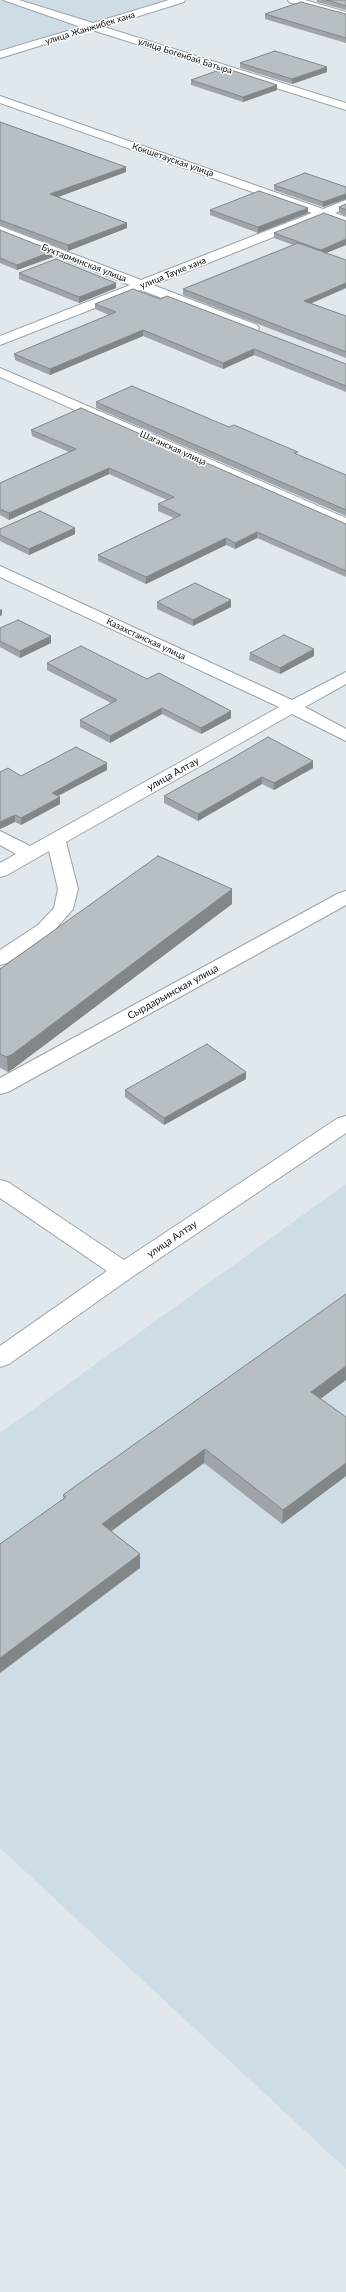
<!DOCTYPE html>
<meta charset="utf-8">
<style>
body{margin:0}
canvas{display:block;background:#e0e8ed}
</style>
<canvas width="346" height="2292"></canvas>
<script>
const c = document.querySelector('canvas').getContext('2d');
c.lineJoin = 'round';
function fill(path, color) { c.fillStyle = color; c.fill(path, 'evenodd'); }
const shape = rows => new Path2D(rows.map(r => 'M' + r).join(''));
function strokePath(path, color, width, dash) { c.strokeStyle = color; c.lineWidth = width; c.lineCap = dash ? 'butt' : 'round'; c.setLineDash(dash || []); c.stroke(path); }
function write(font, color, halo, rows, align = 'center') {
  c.font = font + ' Lato,sans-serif'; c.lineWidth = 3; c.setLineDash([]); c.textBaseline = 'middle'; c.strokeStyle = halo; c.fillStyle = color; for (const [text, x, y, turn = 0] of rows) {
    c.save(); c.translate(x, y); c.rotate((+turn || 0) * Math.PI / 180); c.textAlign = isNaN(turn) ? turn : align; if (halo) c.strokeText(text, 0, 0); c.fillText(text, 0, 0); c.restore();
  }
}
fill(shape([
 [0,0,182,0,0,60],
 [346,1184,346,2169,0,1848,0,1433]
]), '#cedce6');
const street = shape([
 [3,0,19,0,93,23,169,0,185,0,184,2,104,27,346,103,346,110,92,30,0,58,0,51,81,27,3,0],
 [288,0,305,0,346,12,346,18,289,2,288,0],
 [0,96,323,209,346,200,346,208,335,213,346,217,346,225,324,217,153,285,257,325,259,328,257,331,247,331,141,290,0,345,0,336,130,285,0,234,0,226,141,280,312,213,0,103,0,96],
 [0,368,346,518,346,529,0,377,0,368],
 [0,566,292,700,346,672,346,684,305,707,346,729,346,741,292,714,66,842,78,889,73,909,52,933,7,963,0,965,0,950,38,925,54,908,58,889,49,851,7,875,0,877,0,863,16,854,0,845,0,831,30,846,279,707,0,577,0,566],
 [346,891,346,905,8,1092,0,1094,0,1078,339,893,346,891],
 [346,1116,346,1133,132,1277,9,1364,0,1367,0,1346,107,1271,0,1198,0,1180,8,1182,124,1260,338,1118,346,1116]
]);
strokePath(street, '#9ca3a7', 2);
fill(street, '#fff');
fill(shape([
 [317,0,346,0,346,10,317,2],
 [265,14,346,14,346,43,265,19],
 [240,63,327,72,292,84,240,68],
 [191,80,277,90,243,102,191,85],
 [0,122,126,167,126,172,58,197,127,223,127,228,68,251,0,225],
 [274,185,346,187,346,199,323,207,274,190],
 [346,204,346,216,339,213,339,207],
 [210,210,308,213,258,233,210,215],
 [346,221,346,245,326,253,346,288,311,303,346,316,346,358,183,295,183,289,293,245,274,238,274,233],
 [0,230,53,257,17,270,0,263],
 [19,273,116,288,79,303,19,279],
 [95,304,346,364,346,392,254,355,223,369,143,336,50,375,15,360,14,354,109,315,95,309],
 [96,402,297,455,346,475,346,516,96,408],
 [31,430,346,524,346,577,257,538,235,549,226,545,146,584,98,561,98,555,174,518,158,511,158,504,167,500,109,474,9,520,0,515,0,483,69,452,32,436],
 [75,528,75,534,29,555,0,541,0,529],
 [157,602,231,607,193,626,157,609],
 [0,628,51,636,51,643,20,658,0,647],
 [250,653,314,656,280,674,249,660],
 [47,663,147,679,231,711,231,718,201,734,162,714,110,743,80,727,80,720,111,703,47,670],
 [313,761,313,768,274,790,262,784,198,821,164,803,164,796],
 [107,763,107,770,58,796,60,804,21,825,15,822,0,829,0,772,21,776],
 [232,904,14,1068,8,1072,0,1068,0,969],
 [246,1072,246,1079,164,1125,125,1097,125,1090],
 [346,1380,320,1398,346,1417,346,1476,282,1524,204,1463,111,1531,140,1554,140,1568,63,1498,63,1495]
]), '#9ea4a9');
fill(shape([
 [327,67,327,72,292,84,292,79],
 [277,85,277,90,243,102,243,97],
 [126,167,126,172,50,200,50,194],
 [346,194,346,199,323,207,323,202],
 [308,208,308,213,258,233,258,227],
 [127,223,127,228,68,251,68,245],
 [346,239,346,245,321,255,321,250],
 [53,251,53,257,17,270,17,265],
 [116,283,116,288,79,303,79,297],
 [346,283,346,288,303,307,304,301],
 [143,330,143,336,50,375,50,369],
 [254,349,254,355,223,369,223,363],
 [109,468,109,474,9,520,9,513],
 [75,528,75,534,29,555,29,549],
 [257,532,257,538,235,549,235,543],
 [226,538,226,545,146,584,146,577],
 [231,600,231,607,193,626,193,620],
 [2,609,2,615,0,616,0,610],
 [51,636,51,643,20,658,20,651],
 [314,649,314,656,280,674,280,668],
 [162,708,162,714,110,743,110,736],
 [231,711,231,718,201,734,201,728],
 [313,761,313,768,274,790,274,783],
 [107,763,107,770,52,799,52,793],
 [262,777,262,784,198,821,198,814],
 [60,797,60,804,21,825,21,818],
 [15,815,15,822,0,829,0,822],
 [232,889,232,904,14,1068,8,1072,7,1057],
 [246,1072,246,1079,164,1125,164,1118],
 [346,1366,346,1380,311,1406,311,1392],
 [205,1449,204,1463,102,1538,102,1524],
 [346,1463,346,1476,282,1524,283,1510],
 [140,1554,140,1568,0,1673,0,1658]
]), '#818689');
const building = shape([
 [327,0,346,0,346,6,327,0],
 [301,2,346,14,346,38,265,14,301,2],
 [275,51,327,67,292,79,240,63,275,51],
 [225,68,277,85,243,97,191,80,225,68],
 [0,122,126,167,50,194,127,223,68,245,0,220,0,122],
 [305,173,346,187,346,194,323,202,274,185,305,173],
 [259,191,308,208,258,227,210,210,259,191],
 [346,204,346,210,339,207,346,204],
 [324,213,346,221,346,239,321,250,274,233,324,213],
 [0,230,53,251,17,265,0,258,0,230],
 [298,243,346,260,346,283,304,301,346,316,346,352,183,289,298,243],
 [56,259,116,283,79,297,19,273,56,259],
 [133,289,160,299,167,296,346,364,346,386,254,349,223,363,143,330,50,369,14,354,116,312,95,304,133,289],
 [132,386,229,427,234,425,298,452,294,453,346,475,346,510,96,402,132,386],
 [81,408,346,524,346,571,257,532,235,543,226,538,146,577,98,555,181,515,158,504,174,497,109,468,9,513,0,509,0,483,76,449,31,430,81,408],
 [40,511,75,528,29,549,0,535,0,529,40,511],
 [195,583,231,600,193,620,157,602,195,583],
 [18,620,51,636,20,651,0,641,0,628,18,620],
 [284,635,314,649,280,668,250,653,284,635],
 [81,646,147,679,159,673,231,711,201,728,162,708,110,736,80,720,117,700,47,663,81,646],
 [268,737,313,761,274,783,262,777,198,814,164,796,229,760,268,737],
 [76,747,107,763,52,793,60,797,21,818,15,815,0,822,0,772,8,768,21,776,76,747],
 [158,856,232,889,14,1053,7,1057,0,1054,0,969,158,856],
 [207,1044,246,1072,164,1118,125,1090,207,1044],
 [346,1294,346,1366,311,1392,346,1417,346,1463,283,1510,205,1449,102,1524,140,1554,0,1658,0,1544,66,1497,63,1495,346,1294]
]);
fill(building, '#b8bfc4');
strokePath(building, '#818689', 1);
write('9px', '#0f1213', '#fff', [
 ["улица Жанжибек хана",90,28,-17],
 ["улица Богенбай Батыра",185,56,18],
 ["Кокшетауская улица",173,160,19],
 ["Бухтарминская улица",84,263,21],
 ["улица Тауке хана",173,273,-22],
 ["Шаганская улица",173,448,24],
 ["Казахстанская улица",146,639,25]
]);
write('10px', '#0f1213', '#fff', [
 ["улица Алтау",173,774,-29],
 ["Сырдарьинская улица",173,992,-29],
 ["улица Алтау",172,1239,-34]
]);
</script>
